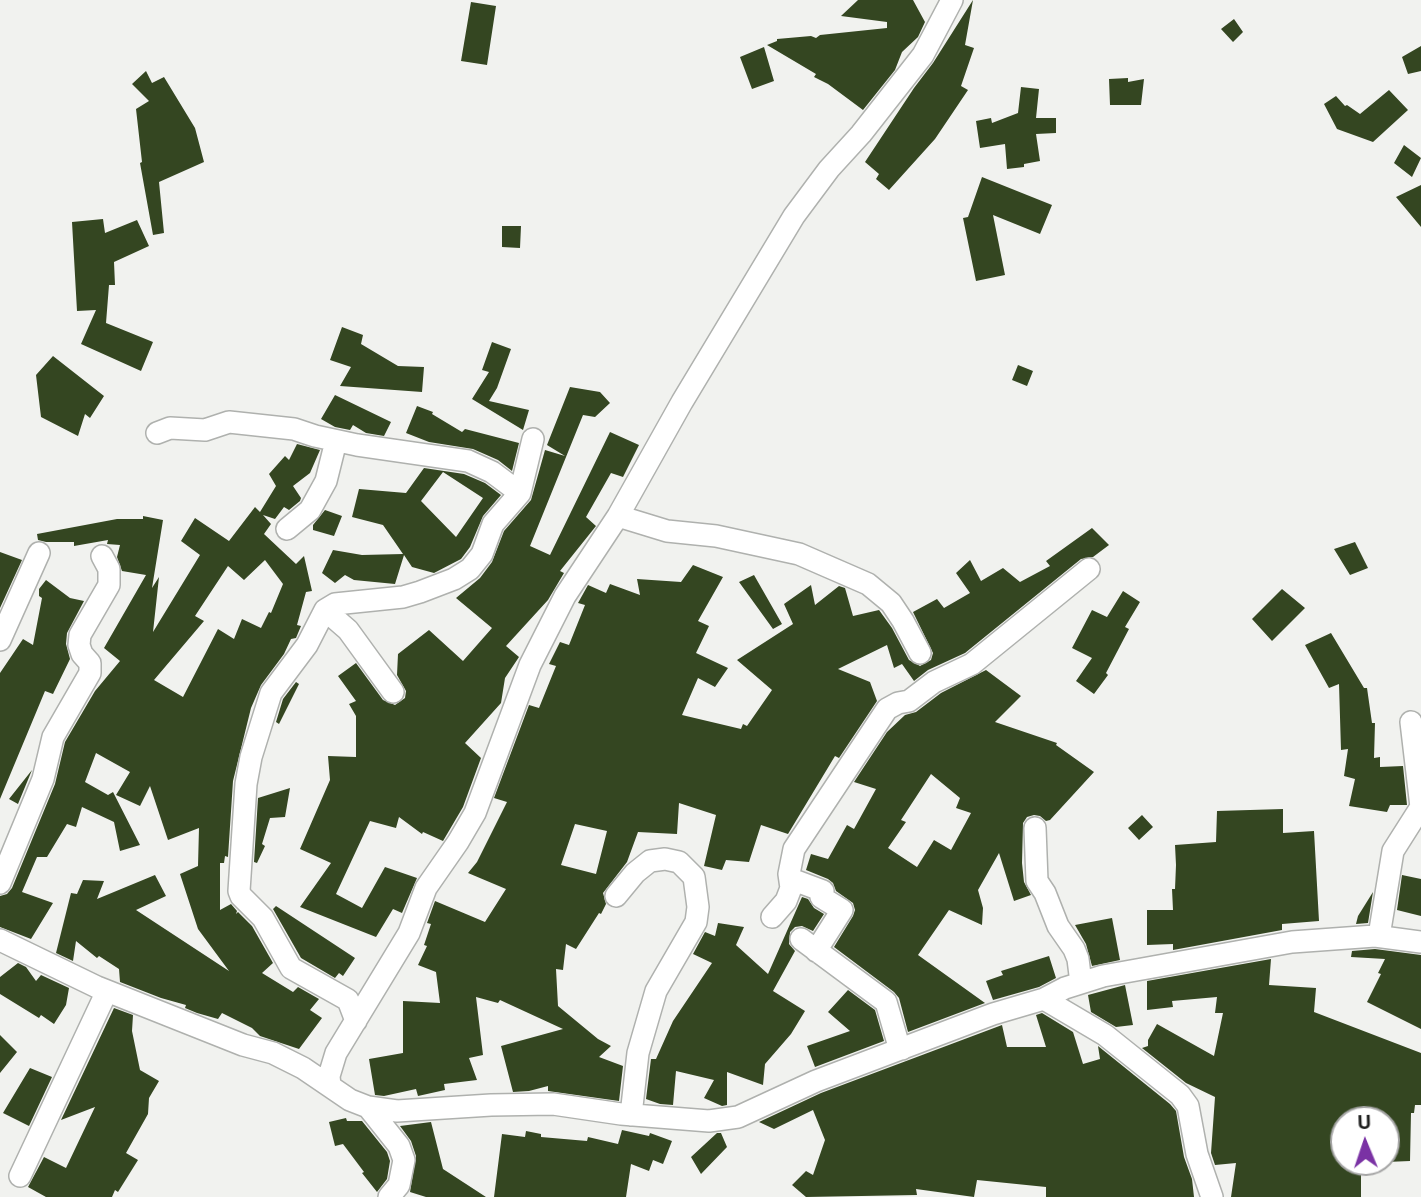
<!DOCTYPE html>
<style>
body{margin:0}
#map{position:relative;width:1421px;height:1197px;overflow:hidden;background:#f1f2ef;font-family:"Noto Sans",sans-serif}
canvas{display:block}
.north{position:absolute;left:1330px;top:1106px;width:70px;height:70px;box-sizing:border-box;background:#fff;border:2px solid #a5a5a5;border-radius:50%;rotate:358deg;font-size:19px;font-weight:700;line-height:28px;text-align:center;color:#1d1e1d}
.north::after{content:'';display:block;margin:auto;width:24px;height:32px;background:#7a32a4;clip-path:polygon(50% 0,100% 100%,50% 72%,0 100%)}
</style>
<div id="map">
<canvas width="1421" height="1197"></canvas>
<div class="north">U</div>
</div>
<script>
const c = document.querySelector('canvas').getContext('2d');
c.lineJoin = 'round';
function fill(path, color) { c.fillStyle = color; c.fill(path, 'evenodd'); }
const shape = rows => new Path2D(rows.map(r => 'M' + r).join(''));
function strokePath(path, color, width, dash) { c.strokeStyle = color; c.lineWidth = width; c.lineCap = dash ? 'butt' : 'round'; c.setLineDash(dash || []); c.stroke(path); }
fill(shape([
 [858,0,913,0,925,22,918,37,902,52,895,70,863,110,828,84,814,77,816,74,767,45,777,41,777,39,811,36,816,38,820,35,887,28,887,22,841,16],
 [973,0,965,45,974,48,961,86,968,90,935,139,889,190,876,179,879,174,865,162,914,88,933,63],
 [471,2,496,6,487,65,461,61],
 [1234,19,1243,32,1233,42,1221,29],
 [1421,46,1421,71,1408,74,1402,57],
 [764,47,774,81,752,89,740,57],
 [146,71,152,83,164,77,195,128,204,162,159,182,164,233,153,235,140,163,142,162,136,109,149,101,132,84],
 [1128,78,1128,82,1144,79,1141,105,1110,105,1109,79],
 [1021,87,1039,89,1036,118,1056,118,1056,133,1036,134,1040,161,1024,164,1024,167,1007,169,1005,144,980,148,976,121,991,118,992,123,1018,113],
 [1389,90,1408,110,1373,142,1337,129,1324,104,1336,96,1345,106,1347,105,1360,114],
 [1404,145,1421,158,1412,177,1394,163],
 [982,177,1052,205,1040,234,993,215,1005,275,976,281,963,218,968,217],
 [1421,185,1421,227,1396,197],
 [103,219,105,233,137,220,149,246,114,262,115,285,109,285,106,323,153,342,141,371,81,344,96,310,77,311,72,222],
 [502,226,521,226,520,248,502,247],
 [342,327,363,335,361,344,398,366,424,367,422,392,340,386,351,367,330,360],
 [492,342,511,349,497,388,489,401,529,410,523,430,472,399,489,372,482,370],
 [53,356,104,396,90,418,85,414,78,436,41,417,36,375],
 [1018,365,1033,371,1027,386,1012,380],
 [570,387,600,392,610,403,595,417,583,415,530,546,550,555,610,432,639,445,623,477,611,473,586,517,596,526,560,571,564,573,548,600,506,646,519,657,505,678,501,703,465,743,481,758,463,807,443,841,423,832,422,834,399,817,396,828,370,821,336,894,362,908,385,867,417,878,402,913,393,909,376,937,300,907,331,863,300,849,330,780,328,756,356,757,356,716,349,704,356,701,338,676,356,663,383,700,395,705,405,698,406,691,397,675,398,654,429,630,463,661,492,628,456,598,480,578,492,562,504,531,531,500,545,450,565,456,547,445],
 [335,395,391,422,384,436,366,433,353,425,350,430,335,427,321,419],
 [417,406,433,412,432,414,462,432,465,429,519,443,512,471,498,460,473,449,429,442,406,433],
 [297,444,320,450,310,473,293,486,301,498,300,501,289,510,284,507,275,519,263,515,271,524,264,534,296,564,304,556,312,591,306,592,297,625,301,626,296,638,291,639,284,654,261,685,251,708,233,781,228,857,225,856,224,863,220,863,220,910,231,904,237,911,236,914,238,912,252,926,273,963,262,973,293,992,298,987,319,999,310,1010,322,1018,299,1049,260,1036,252,1028,222,1013,218,1019,197,1013,185,1008,186,1005,161,998,120,982,119,969,99,956,97,958,76,941,73,961,56,953,71,893,77,894,83,880,104,881,97,899,155,875,166,896,136,910,229,971,198,929,180,874,198,866,199,828,168,840,150,786,140,806,116,795,130,772,96,753,85,782,108,795,113,792,140,845,120,851,114,822,82,807,76,827,67,824,47,857,37,857,22,892,53,903,31,939,0,927,0,896,7,894,12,888,55,784,65,742,95,691,120,661,104,648,146,575,122,571,117,557,120,545,107,544,108,540,74,546,74,542,46,542,38,540,37,534,117,519,143,519,143,516,163,520,152,588,159,577,153,632,200,555,181,541,195,518,229,541,255,507,260,512,276,486,269,474,285,456,289,460],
 [265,560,283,584,271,613,269,612,261,628,242,619,234,639,218,629,183,697,154,680,204,621,195,616,228,566,244,580],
 [424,468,464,474,485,483,501,495,483,516,470,547,461,559,434,573,412,567,404,555,395,584,354,580,345,575,335,583,322,573,333,550,362,555,403,554,383,525,352,517,359,489,406,493],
 [443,472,483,498,456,537,421,501],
 [325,510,342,516,334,536,313,530,313,525],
 [1092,528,1109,545,1093,557,1081,559,965,653,928,670,914,681,902,664,894,668,887,645,838,669,870,682,877,701,839,758,835,756,788,834,761,825,749,862,726,860,722,870,704,866,716,815,679,803,677,834,638,832,627,862,603,893,606,904,601,914,599,913,576,949,566,944,563,970,556,969,558,1006,598,1039,611,1046,599,1057,623,1066,619,1101,548,1091,548,1086,529,1091,513,1092,501,1046,563,1029,500,1000,498,1003,476,997,483,1055,469,1058,477,1080,444,1084,445,1090,418,1096,416,1089,384,1096,375,1095,369,1059,403,1053,403,1001,440,1003,436,972,418,965,427,946,424,945,431,924,427,923,435,901,485,922,506,889,468,873,477,862,507,802,494,798,529,705,539,708,556,666,549,664,560,642,569,645,585,605,578,603,588,585,606,593,610,584,640,595,637,579,681,582,693,565,723,577,698,621,709,626,696,653,728,668,715,687,698,678,682,715,741,729,743,724,747,726,772,690,737,660,793,624,784,604,811,585,815,605,839,586,845,588,853,616,879,610,892,628,909,660,920,666,931,660,933,653,913,612,937,599,944,608,970,593,956,573,970,560,981,581,1003,568,1020,582,1050,566,1046,561],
 [575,824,607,831,596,874,561,865],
 [1355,542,1368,568,1350,575,1334,549],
 [0,552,22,560,0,608],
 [754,575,782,624,773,629,739,582],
 [46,580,70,598,84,601,67,633,66,644,70,659,53,694,45,691,0,799,0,673,23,639,33,645,42,598,39,596,39,589],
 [1282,589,1305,608,1272,641,1252,619],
 [1123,591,1140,602,1125,627,1129,629,1106,673,1108,675,1094,694,1076,681,1092,658,1072,648,1092,610,1107,617],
 [1331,633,1364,688,1367,688,1372,723,1375,723,1374,758,1380,757,1380,767,1403,766,1407,805,1390,805,1387,812,1349,806,1355,779,1344,776,1348,749,1341,750,1339,684,1329,688,1305,645],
 [986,670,1021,696,995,722,1057,743,1056,745,1094,772,1050,820,1046,821,1040,816,1034,815,1027,817,1023,823,1022,863,1024,882,1031,895,1014,901,999,853,978,890,983,908,982,925,949,910,918,955,985,1003,908,1032,899,998,894,992,834,947,853,916,855,910,853,903,836,891,833,883,828,879,806,870,811,854,828,859,847,825,854,829,876,789,854,782,887,732,905,715,916,712,941,693],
 [931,774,960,798,956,808,971,813,951,850,934,840,917,867,888,848,906,822,901,820],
 [296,682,299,684,279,724,276,722,283,699],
 [32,770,18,804,9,799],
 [290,788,285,817,270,818,262,844,265,846,257,863,254,862,258,798],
 [1283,809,1283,833,1314,831,1319,921,1282,924,1282,930,1173,950,1173,944,1147,945,1147,910,1173,910,1172,889,1175,889,1176,865,1175,845,1216,842,1217,811],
 [1142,815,1153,827,1139,840,1128,828],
 [1402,875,1421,879,1421,916,1397,910],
 [1373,892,1368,923,1356,924,1358,916],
 [802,897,808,899,814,908,824,914,813,931,802,926,795,927,790,932,789,944,795,951,773,991,805,1011,791,1034,765,1064,763,1085,727,1072,727,1105,722,1106,704,1098,714,1080,676,1071,673,1105,660,1104,646,1099,651,1059,656,1059,673,1021,712,963,693,954,705,932,715,936,718,923,744,927,736,945,768,974],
 [276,906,355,958,343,976,339,973,335,978,301,958,273,909],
 [1112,918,1120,960,1092,966,1086,944,1075,925],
 [1375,949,1421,955,1421,1029,1367,1002,1381,974,1378,973,1385,959,1351,957,1352,951],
 [1049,956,1056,978,1039,987,993,1000,986,981,1003,975,1001,971],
 [1271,959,1269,985,1316,988,1314,1012,1421,1053,1421,1105,1415,1105,1414,1113,1411,1113,1410,1161,1386,1162,1386,1120,1344,1120,1344,1162,1361,1162,1361,1197,1231,1197,1236,1163,1215,1165,1211,1153,1215,1097,1186,1083,1142,1048,1148,1046,1148,1040,1157,1024,1214,1056,1223,1013,1215,1013,1217,997,1172,1001,1173,1007,1147,1010,1147,981],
 [18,963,26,967,36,981,41,975,69,988,66,1005,54,1024,41,1015,39,1018,0,994,0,977],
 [1125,985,1133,1025,1116,1027,1091,1012,1088,995],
 [848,990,875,1010,884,1041,815,1067,807,1046,850,1031,828,1012],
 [114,1008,133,1015,132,1031,140,1070,159,1081,149,1098,148,1114,126,1153,138,1160,118,1192,115,1190,112,1197,46,1197,28,1187,44,1157,66,1168,95,1107,61,1120],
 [1042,1013,1073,1032,1083,1064,1100,1059,1098,1046,1170,1104,1176,1111,1184,1157,1192,1179,1194,1197,1046,1197,1046,1187,977,1180,974,1197,916,1189,917,1195,806,1197,792,1185,806,1171,813,1175,825,1140,813,1110,774,1129,759,1122,821,1093,1002,1025,1007,1047,1046,1047,1036,1015],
 [0,1035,17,1052,0,1073],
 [30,1068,52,1077,29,1126,3,1113],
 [346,1118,347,1121,362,1121,387,1152,390,1161,387,1179,377,1192,362,1173,364,1172,343,1144,335,1146,329,1122],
 [431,1122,443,1169,486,1197,426,1197,410,1192,416,1156,411,1141,400,1126],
 [622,1130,649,1136,650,1133,672,1141,663,1164,653,1160,649,1171,631,1164,626,1197,494,1197,502,1134,525,1137,526,1131,541,1134,541,1137,587,1141,588,1137,618,1144],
 [717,1133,721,1133,727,1147,701,1174,691,1157]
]), '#344621');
const minor = shape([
 [157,433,170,428,205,430,229,422,294,429,315,436,357,445,468,461,492,472,520,493],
 [618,516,667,531,716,536,799,554,868,584,891,603,903,621,920,653],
 [287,529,310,510,326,481,336,441],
 [325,610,348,630,393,692],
 [0,640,39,553],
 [1035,828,1037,881,1045,893,1058,926,1074,949,1078,959,1081,983],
 [791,879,823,891,821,897,842,910,816,951],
 [0,883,43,779,53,737,90,673,90,663,82,654,79,645,80,635,109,585,109,569,102,556],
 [616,896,635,873,650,861,665,859,679,862,694,877,698,907,696,922,656,991,638,1053,631,1115],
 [772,917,786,901,791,888,789,874,794,849,887,709,898,703,909,701,934,682,972,664,1089,569],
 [1379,936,1393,851,1421,807,1411,722],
 [801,939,886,1002,898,1043,902,1049],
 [0,940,97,987,243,1045,273,1053,303,1068,350,1100,368,1107,397,1111,491,1105,553,1104,621,1114,709,1121,738,1117,816,1081,993,1014,1044,999,1065,988,1103,976,1292,942,1375,936,1421,942],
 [1044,999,1105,1035,1180,1095,1188,1106,1197,1154,1212,1197],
 [356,1021,348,1000,291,968,263,918,241,896,239,891,246,784,251,757,271,693,307,645,325,610,335,604,403,597,420,592,454,579,470,569,482,554,493,524,520,493,533,439],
 [330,1086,329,1076,336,1053,409,933,426,888,458,842,475,813,530,665,565,596,618,516,682,402,794,216,829,169,861,134,923,55,952,0],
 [368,1107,399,1146,404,1160,399,1185,389,1197],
 [20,1176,107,991]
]);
strokePath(minor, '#afb1ae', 24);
strokePath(minor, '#fff', 21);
</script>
